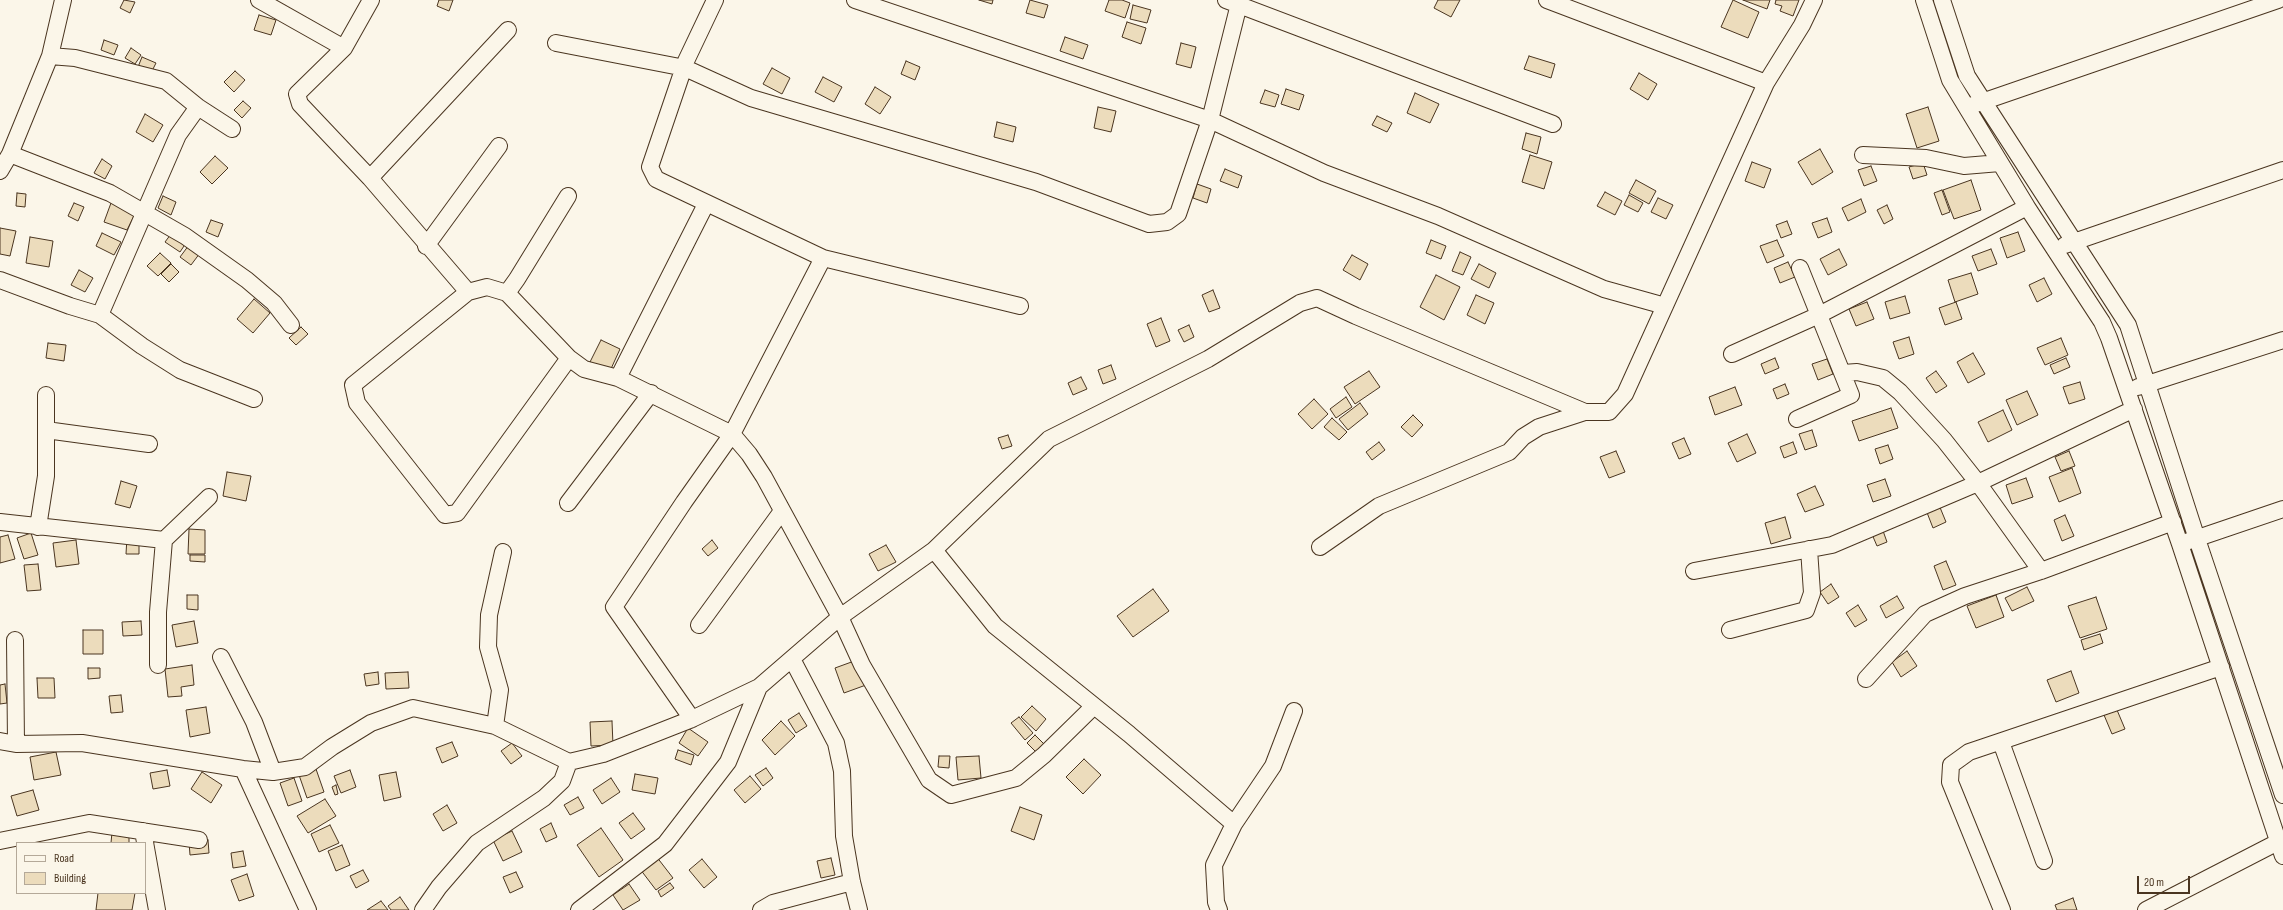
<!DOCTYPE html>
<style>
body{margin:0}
#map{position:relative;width:2283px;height:910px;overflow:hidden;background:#fbf6e9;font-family:"Sofia Sans Condensed",sans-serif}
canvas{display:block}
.legend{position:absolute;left:16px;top:842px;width:130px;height:52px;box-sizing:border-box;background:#fbf6e9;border:1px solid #b4a999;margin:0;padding:5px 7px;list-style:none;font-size:12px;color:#4a3520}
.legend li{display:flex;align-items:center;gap:8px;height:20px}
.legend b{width:20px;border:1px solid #b4a999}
.scale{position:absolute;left:2137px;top:876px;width:53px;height:18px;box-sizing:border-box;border:2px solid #4a3520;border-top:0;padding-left:5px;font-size:12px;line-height:14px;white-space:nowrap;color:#4a3520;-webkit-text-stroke:3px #fbf6e9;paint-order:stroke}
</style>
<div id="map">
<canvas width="2283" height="910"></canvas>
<ul class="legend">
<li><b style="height:5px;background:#fbf6e9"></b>Road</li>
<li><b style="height:11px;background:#ecdcbc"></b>Building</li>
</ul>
<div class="scale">20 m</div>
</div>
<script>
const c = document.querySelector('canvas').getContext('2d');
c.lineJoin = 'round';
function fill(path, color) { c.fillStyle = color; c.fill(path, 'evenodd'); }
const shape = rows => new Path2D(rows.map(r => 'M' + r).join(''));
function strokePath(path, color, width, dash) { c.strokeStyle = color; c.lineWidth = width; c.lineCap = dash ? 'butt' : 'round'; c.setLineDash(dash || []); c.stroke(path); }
const building = shape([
 [124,0,135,2,130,13,120,8,124,0],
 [439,0,453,0,449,11,437,6,439,0],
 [979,0,993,0,992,4,979,0],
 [1030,0,1048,5,1044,18,1026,13,1030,0],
 [1109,0,1122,0,1130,3,1125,18,1105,11,1109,0],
 [1438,0,1460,0,1451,17,1434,8,1438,0],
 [1733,0,1759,12,1748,38,1721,27,1733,0],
 [1743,0,1770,0,1767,9,1743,0],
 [1776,0,1799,0,1793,16,1780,11,1782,6,1775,4,1776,0],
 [1133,5,1151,10,1147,23,1130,19,1133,5],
 [259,15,276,20,271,35,254,30,259,15],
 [1127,22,1146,28,1141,44,1122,37,1127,22],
 [1065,37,1088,45,1083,59,1060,51,1065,37],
 [104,40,118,45,114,55,101,50,104,40],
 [1181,43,1196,47,1191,68,1176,64,1181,43],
 [131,48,141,55,135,64,125,58,131,48],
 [1529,56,1555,64,1551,78,1524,69,1529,56],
 [142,57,156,63,151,73,138,67,142,57],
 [906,61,920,67,915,80,901,74,906,61],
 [772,68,790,78,782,94,763,84,772,68],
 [235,71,245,80,234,92,224,82,235,71],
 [1639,73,1657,84,1648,100,1630,89,1639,73],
 [823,77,842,87,834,102,815,92,823,77],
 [875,87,891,97,880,114,865,104,875,87],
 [1286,89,1304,95,1299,110,1281,104,1286,89],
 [1265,90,1279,95,1275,107,1260,103,1265,90],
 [1415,93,1439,104,1430,123,1407,113,1415,93],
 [243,101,251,108,242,118,234,110,243,101],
 [1098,107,1116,111,1111,132,1094,128,1098,107],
 [1928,107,1939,141,1917,148,1906,114,1928,107],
 [145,114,163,125,153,142,136,132,145,114],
 [1377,116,1392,123,1387,132,1372,125,1377,116],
 [997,122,1016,127,1013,142,994,137,997,122],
 [1526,133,1541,137,1537,154,1522,149,1526,133],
 [1820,149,1833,172,1812,185,1798,162,1820,149],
 [1530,155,1552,162,1544,189,1522,182,1530,155],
 [215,156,228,168,212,184,200,172,215,156],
 [102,159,112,166,105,179,94,173,102,159],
 [1752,162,1771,169,1764,188,1745,181,1752,162],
 [1923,163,1927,175,1913,179,1909,167,1923,163],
 [1871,166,1877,181,1864,186,1858,170,1871,166],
 [1225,169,1242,176,1238,188,1220,181,1225,169],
 [1636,180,1656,191,1649,204,1629,193,1636,180],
 [1971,180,1981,210,1954,219,1943,190,1971,180],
 [1197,184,1211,189,1207,203,1193,198,1197,184],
 [1942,190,1950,212,1942,215,1934,193,1942,190],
 [1605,192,1622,201,1615,215,1597,206,1605,192],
 [17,193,26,194,25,207,16,206,17,193],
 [1629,195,1643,203,1638,212,1624,205,1629,195],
 [163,196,176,202,171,215,158,208,163,196],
 [1658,198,1673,205,1666,219,1651,212,1658,198],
 [1861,199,1866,212,1848,221,1842,208,1861,199],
 [74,203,84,207,78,221,68,216,74,203],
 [111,203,136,212,127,230,104,222,111,203],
 [1887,205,1893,219,1884,224,1877,210,1887,205],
 [1827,218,1832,232,1818,238,1812,223,1827,218],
 [211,220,223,224,218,237,206,232,211,220],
 [1787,221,1792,234,1781,238,1776,225,1787,221],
 [0,228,16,231,10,256,0,254,0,228],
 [174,230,188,240,180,252,165,242,174,230],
 [2018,232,2025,251,2007,258,2000,238,2018,232],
 [102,233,121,242,114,255,96,246,102,233],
 [30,237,53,241,49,267,26,263,30,237],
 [1431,240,1446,246,1441,259,1426,253,1431,240],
 [1777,240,1784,256,1767,263,1760,246,1777,240],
 [189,245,200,253,191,265,180,257,189,245],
 [1839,249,1847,265,1828,275,1820,259,1839,249],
 [1991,249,1997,264,1978,271,1972,256,1991,249],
 [1460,252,1471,257,1463,275,1452,271,1460,252],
 [160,253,171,263,158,276,147,266,160,253],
 [1352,255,1368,264,1360,280,1343,270,1352,255],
 [1788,262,1795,277,1780,283,1774,268,1788,262],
 [171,264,179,272,169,282,161,274,171,264],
 [1479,264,1496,273,1489,288,1471,279,1479,264],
 [79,270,93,278,85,292,71,285,79,270],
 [1971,273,1978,294,1955,302,1948,280,1971,273],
 [1436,275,1460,287,1444,320,1420,307,1436,275],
 [2044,278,2052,294,2037,302,2029,285,2044,278],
 [1213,290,1220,308,1209,312,1202,295,1213,290],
 [1476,295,1494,303,1485,324,1467,315,1476,295],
 [1905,296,1910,313,1890,319,1885,302,1905,296],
 [254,299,270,313,253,333,237,319,254,299],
 [1867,302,1874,319,1856,326,1849,309,1867,302],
 [1956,302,1962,319,1945,325,1939,308,1956,302],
 [1161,318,1170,341,1156,347,1147,324,1161,318],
 [1189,325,1194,337,1184,342,1178,330,1189,325],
 [301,327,308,334,296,345,289,338,301,327],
 [1909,337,1914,354,1899,359,1893,342,1909,337],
 [2061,338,2068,355,2045,365,2037,348,2061,338],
 [601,340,620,349,610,371,590,362,601,340],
 [48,343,66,345,64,361,46,358,48,343],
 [1973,353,1985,374,1968,383,1957,362,1973,353],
 [1775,358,1779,368,1765,374,1761,364,1775,358],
 [2066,358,2070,367,2054,374,2050,365,2066,358],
 [1827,359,1833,374,1818,380,1812,364,1827,359],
 [1111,365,1116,379,1103,384,1098,370,1111,365],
 [1369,371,1380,387,1355,404,1344,387,1369,371],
 [1936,371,1947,386,1936,393,1926,378,1936,371],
 [1081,377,1087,389,1073,395,1068,383,1081,377],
 [2080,382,2085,399,2069,404,2063,387,2080,382],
 [1785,384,1789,394,1777,399,1773,389,1785,384],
 [1735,387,1742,405,1715,415,1709,397,1735,387],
 [2027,391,2038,415,2017,425,2006,400,2027,391],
 [1346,397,1352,407,1336,418,1330,409,1346,397],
 [1314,399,1328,414,1312,429,1298,414,1314,399],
 [1360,403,1368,414,1348,430,1339,419,1360,403],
 [1891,408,1898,428,1859,441,1852,421,1891,408],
 [2003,410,2012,430,1988,442,1978,422,2003,410],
 [1413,415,1423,425,1412,437,1401,427,1413,415],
 [1332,418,1347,432,1339,440,1324,427,1332,418],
 [1812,430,1817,446,1805,450,1799,434,1812,430],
 [1747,434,1756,453,1737,462,1728,443,1747,434],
 [1008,435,1012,446,1002,449,998,438,1008,435],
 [1684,438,1691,454,1679,459,1672,443,1684,438],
 [1379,442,1385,450,1372,460,1366,452,1379,442],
 [1793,442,1797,453,1784,458,1780,447,1793,442],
 [1888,445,1893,459,1880,464,1875,449,1888,445],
 [1616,451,1625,472,1609,478,1600,457,1616,451],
 [2069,451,2075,466,2061,471,2055,457,2069,451],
 [2072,468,2081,493,2059,502,2049,477,2072,468],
 [227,472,251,476,246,501,223,496,227,472],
 [2026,478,2033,497,2012,504,2006,485,2026,478],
 [1885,479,1891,496,1873,502,1867,485,1885,479],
 [121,481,137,486,130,508,115,504,121,481],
 [1815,486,1824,505,1805,512,1797,494,1815,486],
 [1939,505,1946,522,1933,528,1926,510,1939,505],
 [2065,515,2074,536,2062,541,2054,520,2065,515],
 [1785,517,1791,538,1771,544,1765,523,1785,517],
 [1882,528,1887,542,1877,546,1871,532,1882,528],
 [189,529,205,530,205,554,188,554,189,529],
 [31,533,38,555,24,559,17,538,31,533],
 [8,535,15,559,0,563,0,537,8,535],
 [127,537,139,538,139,554,126,554,127,537],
 [76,540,79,564,56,567,53,543,76,540],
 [712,540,718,548,708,556,702,549,712,540],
 [886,545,896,562,878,571,869,554,886,545],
 [190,555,205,555,205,562,190,561,190,555],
 [1946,561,1956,585,1943,590,1934,566,1946,561],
 [38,564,41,590,27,591,24,565,38,564],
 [1831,584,1839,597,1828,604,1820,592,1831,584],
 [2027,587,2034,601,2012,611,2005,598,2027,587],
 [1153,589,1169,611,1133,637,1117,616,1153,589],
 [187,595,198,595,198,610,187,609,187,595],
 [1996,595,2004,617,1976,628,1967,606,1996,595],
 [1897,596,1904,608,1886,618,1880,606,1897,596],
 [2096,597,2107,629,2080,638,2068,606,2096,597],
 [1858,605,1867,620,1855,627,1846,613,1858,605],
 [141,621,142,635,123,636,122,622,141,621],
 [194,621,198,643,176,647,172,625,194,621],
 [83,630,103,630,103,654,83,654,83,630],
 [2100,634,2103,643,2084,650,2081,640,2100,634],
 [1907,651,1917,666,1901,677,1892,662,1907,651],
 [857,660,866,685,844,693,835,668,857,660],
 [192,665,194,685,181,687,182,696,168,697,165,669,192,665],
 [88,668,100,668,100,678,88,679,88,668],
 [2071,671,2079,693,2056,702,2047,680,2071,671],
 [378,672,379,684,366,686,364,674,378,672],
 [408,672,409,688,386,689,385,673,408,672],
 [37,678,54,678,55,698,38,698,37,678],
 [5,684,7,703,0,704,0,685,5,684],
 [121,695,123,712,111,713,109,696,121,695],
 [1032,706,1046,719,1036,731,1021,717,1032,706],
 [206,707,210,733,190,737,186,710,206,707],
 [2117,710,2125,729,2112,734,2104,715,2117,710],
 [799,713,807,726,796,733,788,720,799,713],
 [1019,717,1033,733,1025,740,1011,723,1019,717],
 [612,721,613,745,591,746,590,722,612,721],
 [781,721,795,736,775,755,762,740,781,721],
 [688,728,708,742,698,756,679,743,688,728],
 [1035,735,1044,744,1036,752,1027,743,1035,735],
 [452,742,458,756,442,763,436,748,452,742],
 [512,743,522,756,511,764,501,751,512,743],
 [678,750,694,755,691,765,675,759,678,750],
 [56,752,61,775,34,780,30,757,56,752],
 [939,756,950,756,949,768,938,767,939,756],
 [979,756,981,778,958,780,956,757,979,756],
 [1084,759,1101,775,1083,794,1066,777,1084,759],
 [766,768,773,778,763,786,755,775,766,768],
 [316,769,324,792,307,798,299,775,316,769],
 [167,770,170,786,153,789,150,773,167,770],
 [350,770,356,787,341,793,334,776,350,770],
 [202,772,222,785,211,803,191,789,202,772],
 [396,772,401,797,384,801,379,775,396,772],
 [635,774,658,778,655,794,632,790,635,774],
 [750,776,761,789,745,803,734,790,750,776],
 [294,778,302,801,288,806,280,783,294,778],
 [611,778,620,792,602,804,593,790,611,778],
 [336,785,338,794,335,795,332,787,336,785],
 [33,790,39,810,17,816,11,796,33,790],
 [578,797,584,808,570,815,564,805,578,797],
 [325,799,336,816,308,833,297,816,325,799],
 [447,805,457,823,443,831,433,814,447,805],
 [1020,807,1042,815,1034,840,1011,831,1020,807],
 [633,813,645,829,631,839,619,823,633,813],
 [551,823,557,837,546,842,540,829,551,823],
 [330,825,339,843,319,852,311,834,330,825],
 [601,828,623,860,599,877,577,845,601,828],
 [512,831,522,852,503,861,493,840,512,831],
 [112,832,129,833,129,843,111,843,112,832],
 [208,840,209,853,190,855,189,842,208,840],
 [342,845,350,865,336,871,328,851,342,845],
 [243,851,246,866,233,868,231,853,243,851],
 [656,856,673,878,656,890,640,869,656,856],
 [831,858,835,875,821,878,817,861,831,858],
 [702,859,717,877,704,888,689,870,702,859],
 [363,870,369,881,356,888,350,876,363,870],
 [516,872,523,887,510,893,503,877,516,872],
 [247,874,254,896,239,901,231,880,247,874],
 [670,883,674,888,661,897,658,891,670,883],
 [629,884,640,900,623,910,613,895,629,884],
 [98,893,135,893,132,910,96,910,98,893],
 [400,897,409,910,391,910,388,906,400,897],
 [2073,898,2077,910,2057,910,2055,905,2073,898],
 [381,901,388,910,367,910,381,901]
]);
fill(building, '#ecdcbc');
strokePath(building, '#4a3520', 1);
const minor = shape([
 [259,0,344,48],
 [371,0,344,48,297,94,300,104,370,178,468,292],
 [715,0,686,61,650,167,656,179,823,258,1020,306],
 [855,0,1210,120,1324,173,1438,216,1604,289,1665,306],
 [1226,0,1553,124],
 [1547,0,1766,83],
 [1924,0,1950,80,2027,207,2102,322,2109,338,2180,544,2283,856],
 [1942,0,1967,76,2128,325,2197,539,2283,795],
 [556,43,685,68,751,98,1036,182,1149,224,1167,222,1178,214,1210,120,1240,0],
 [50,56,63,0],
 [1973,105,2278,0],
 [10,154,110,193,185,236,247,280,274,303,291,325],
 [1863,155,1926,158,1964,166,2000,163],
 [0,171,10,154,50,56,75,58,166,81,198,107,232,129],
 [370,178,508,30],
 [568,196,517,279,507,293,569,358,584,369,618,378],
 [706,204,618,378,732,434,749,454,764,477,840,617,862,665,929,780,951,795,1016,778,1044,755,1094,706],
 [2065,245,2283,170],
 [426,246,499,146],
 [0,280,70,306,100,315,142,346,180,370,254,399],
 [507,293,487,287,468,292,353,385,357,403,445,515,457,513,569,358],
 [100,315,178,135,198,107],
 [1732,354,1819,315,2027,207],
 [1843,373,1857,372,1883,378,1900,392,1944,440,1978,483,2041,571],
 [2138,387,2283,340],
 [1797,419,1851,395,1800,268],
 [46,430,149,444],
 [568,503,651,393],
 [0,522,164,540],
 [38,527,46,476,46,395],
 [2186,542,2283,509],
 [1320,547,1379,506,1509,452,1523,437,1539,427,1585,412],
 [934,550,995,626,1129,734,1234,824],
 [1694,571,1832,545,1978,483,2134,409],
 [699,625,782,511],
 [1730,630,1806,610,1812,593,1809,549],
 [15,640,16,744],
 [221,657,254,722,273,772],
 [792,659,836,743,842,771,844,836,852,882,859,910],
 [158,665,158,612,164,540,209,497],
 [1866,679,1925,614,1965,596,2041,571,2173,522],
 [692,719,614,607,684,502,732,434,823,258],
 [495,726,500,690,488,647,489,615,503,552],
 [0,741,16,744,82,743,243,769,273,772,305,767,332,747,371,723,413,708,495,726,569,762,603,754,692,719,759,687,840,617,934,550,1049,439,1208,359,1300,303,1317,298,1356,316,1585,412,1609,412,1625,394,1766,83,1802,25,1814,0],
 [2001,742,2044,861],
 [243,769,308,910],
 [143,831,157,910],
 [0,841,89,823,199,840],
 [423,910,439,887,477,843,544,798,562,781,569,762],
 [579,910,665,844,728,762,759,687],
 [761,910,773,903,852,882],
 [1219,910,1216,902,1214,865,1234,824,1273,766,1294,711],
 [2002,910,1950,782,1951,765,1969,752,2221,667],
 [2146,910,2278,842]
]);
strokePath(minor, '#4a3520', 18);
strokePath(minor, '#fbf6e9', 16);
</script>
